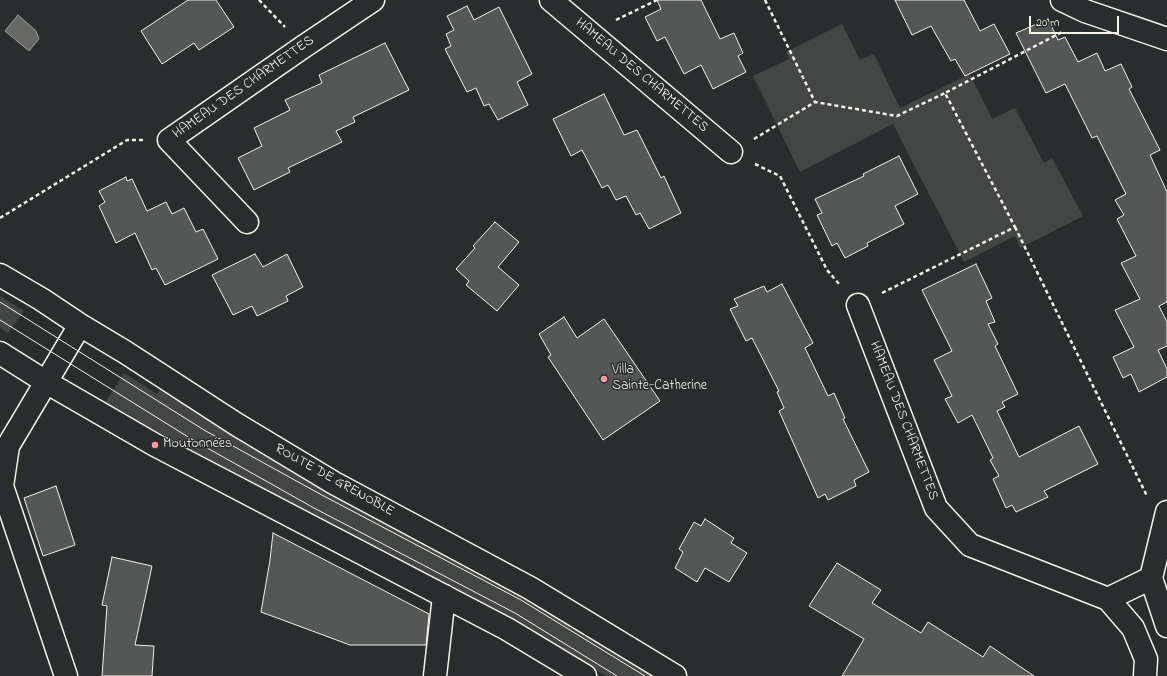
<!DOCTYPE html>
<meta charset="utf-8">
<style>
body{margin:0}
#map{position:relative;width:1167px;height:676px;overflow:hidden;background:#2a2d2e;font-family:"Indie Flower",sans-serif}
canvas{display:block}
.scale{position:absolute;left:1029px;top:16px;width:90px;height:18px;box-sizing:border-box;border:2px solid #f4f1e8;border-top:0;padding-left:5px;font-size:12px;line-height:14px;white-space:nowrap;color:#f4f1e8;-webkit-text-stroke:3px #2a2d2e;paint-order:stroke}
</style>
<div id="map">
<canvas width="1167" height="676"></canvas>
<div class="scale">20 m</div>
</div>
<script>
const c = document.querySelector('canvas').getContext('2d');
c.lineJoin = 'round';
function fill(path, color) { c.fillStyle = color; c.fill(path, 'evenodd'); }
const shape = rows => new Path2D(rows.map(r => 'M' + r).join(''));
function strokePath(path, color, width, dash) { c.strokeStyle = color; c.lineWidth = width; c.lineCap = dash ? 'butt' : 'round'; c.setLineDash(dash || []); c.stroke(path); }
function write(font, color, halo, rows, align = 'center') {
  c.font = font + ' "Indie Flower",sans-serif'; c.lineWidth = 3; c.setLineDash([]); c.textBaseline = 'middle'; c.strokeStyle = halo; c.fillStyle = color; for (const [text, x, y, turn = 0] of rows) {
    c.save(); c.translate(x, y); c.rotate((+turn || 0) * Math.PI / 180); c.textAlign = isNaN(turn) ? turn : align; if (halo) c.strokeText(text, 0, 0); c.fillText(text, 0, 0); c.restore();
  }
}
fill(shape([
 [842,24,860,60,874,54,900,108,970,74,992,119,1015,108,1044,163,1052,158,1083,216,1020,248,1015,236,964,262,893,124,800,172,753,76,789,59,786,52],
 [0,296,24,311,8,333,0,328],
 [124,373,157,394,160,389,268,458,525,595,659,676,606,676,510,618,310,514,140,422,104,405]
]), '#444645');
const water = shape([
 [18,15,36,31,39,39,29,51,5,31,18,15]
]);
fill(water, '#676866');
strokePath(water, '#9f9f9a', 1);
const building = shape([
 [188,0,216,0,234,27,199,50,194,43,162,64,141,31,188,0],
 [657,0,701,0,720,39,734,33,743,53,738,56,746,72,713,89,701,65,684,74,665,37,657,41,645,17,661,9,657,0],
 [895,0,964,0,980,31,994,24,1010,54,965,76,955,59,951,61,931,26,912,35,895,0],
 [467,6,474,20,499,7,532,74,517,82,528,105,498,120,489,104,484,106,476,88,467,92,445,49,451,46,446,34,454,30,447,16,467,6],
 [1048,19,1058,40,1065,37,1078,62,1097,53,1105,71,1121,64,1132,87,1129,89,1160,150,1150,155,1167,192,1167,302,1159,306,1167,322,1167,346,1158,350,1167,369,1167,377,1139,392,1131,374,1123,378,1113,357,1134,347,1115,310,1140,299,1121,263,1136,256,1117,219,1124,215,1115,200,1126,194,1097,136,1092,138,1065,84,1046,93,1016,33,1048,19],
 [385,43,409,90,353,117,355,122,336,131,342,142,288,168,290,172,254,190,238,158,262,146,254,128,290,110,285,100,322,83,319,75,385,43],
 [604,94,624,135,637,130,661,178,664,176,681,213,649,229,640,213,636,215,626,196,616,200,608,185,602,188,582,150,571,156,553,119,604,94],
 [899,156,918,194,895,206,904,224,867,243,868,246,845,258,837,243,832,246,817,215,822,213,815,199,864,176,863,174,899,156],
 [126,177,127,181,132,179,147,211,166,202,172,214,184,208,196,232,203,229,218,259,165,285,156,268,152,270,135,233,116,243,99,206,105,202,99,191,126,177],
 [495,222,519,242,498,267,519,285,497,311,466,285,469,281,456,269,475,248,473,246,495,222],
 [255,254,263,267,287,254,303,287,286,296,288,301,257,316,252,306,233,315,212,275,255,254],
 [976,264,992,298,986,301,995,322,988,324,998,344,995,346,1018,394,1002,402,1005,407,997,411,1019,457,1079,426,1098,464,1044,491,1048,497,1016,512,1012,505,1006,508,993,479,999,476,990,460,993,458,972,415,958,423,945,399,952,396,934,360,952,351,922,290,976,264],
 [782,284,813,343,805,348,828,396,834,393,845,418,843,419,869,472,854,480,856,486,828,500,825,494,818,498,779,411,784,408,777,392,779,391,752,338,746,341,730,309,738,306,734,299,764,286,767,292,782,284],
 [564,317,577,338,604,319,660,401,603,440,548,357,551,355,539,334,564,317],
 [56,486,75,545,43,556,24,498,56,486],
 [705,519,734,538,731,543,747,553,729,582,705,568,697,582,675,568,683,552,679,549,694,522,701,526,705,519],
 [273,533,429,614,426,645,350,645,261,612,270,560,273,533],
 [112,557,152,566,135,645,154,646,152,676,102,676,107,606,102,605,112,557],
 [837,563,881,590,872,603,921,633,928,622,983,657,990,646,1034,676,842,676,864,639,809,606,837,563]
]);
fill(building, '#555756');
strokePath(building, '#f4f1e8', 1);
const street = shape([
 [551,0,731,152],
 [1062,0,1085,11,1167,39],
 [247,222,169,140,303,47,373,0],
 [858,305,936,508,970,545,1108,599,1133,628,1146,659,1145,676],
 [1151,578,1167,512],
 [1108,599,1151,578,1167,626],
 [435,676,444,596]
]);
const secondary = shape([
 [0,275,41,299,80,325,125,352,236,424,334,483,530,588,675,676],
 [0,353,46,382,155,445,507,629,585,676],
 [66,676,2,486,8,446,80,325]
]);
strokePath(street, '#f4f1e8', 25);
strokePath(secondary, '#f4f1e8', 25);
strokePath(shape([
 [259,0,285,27],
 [765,0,815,102],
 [616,20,657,0],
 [754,139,815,102,897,116,945,93],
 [755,164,780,176,827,270,840,285],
 [0,218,127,140,143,140],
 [1015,227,1147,496],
 [882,293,1015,227,945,93,1064,31]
]), '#f4f1e8', 2.5, [4, 3]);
strokePath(street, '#2a2d2e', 22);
strokePath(secondary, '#2a2d2e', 22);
strokePath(shape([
 [0,302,204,430,320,494,521,600,645,676],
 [0,320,193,440,314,508,515,613,617,676]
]), '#f4f1e8', 1);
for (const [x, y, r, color] of [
 [604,379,4,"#ff9aa2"],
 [155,445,4,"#ff9aa2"]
]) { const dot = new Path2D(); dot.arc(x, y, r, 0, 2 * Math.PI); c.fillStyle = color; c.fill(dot); strokePath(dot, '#2a2d2e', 1.5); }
write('14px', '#f4f1e8', '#2a2d2e', [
 ["HAMEAU DES CHARMETTES",641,76,40],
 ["HAMEAU DES CHARMETTES",244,88,-35],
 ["HAMEAU DES CHARMETTES",903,421,69],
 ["ROUTE DE GRENOBLE",334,481,29]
]);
write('14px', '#f4f1e8', '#2a2d2e', [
 ["Villa",612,371],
 ["Sainte-Catherine",612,387],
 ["Moutonnées",163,445]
], 'left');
</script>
